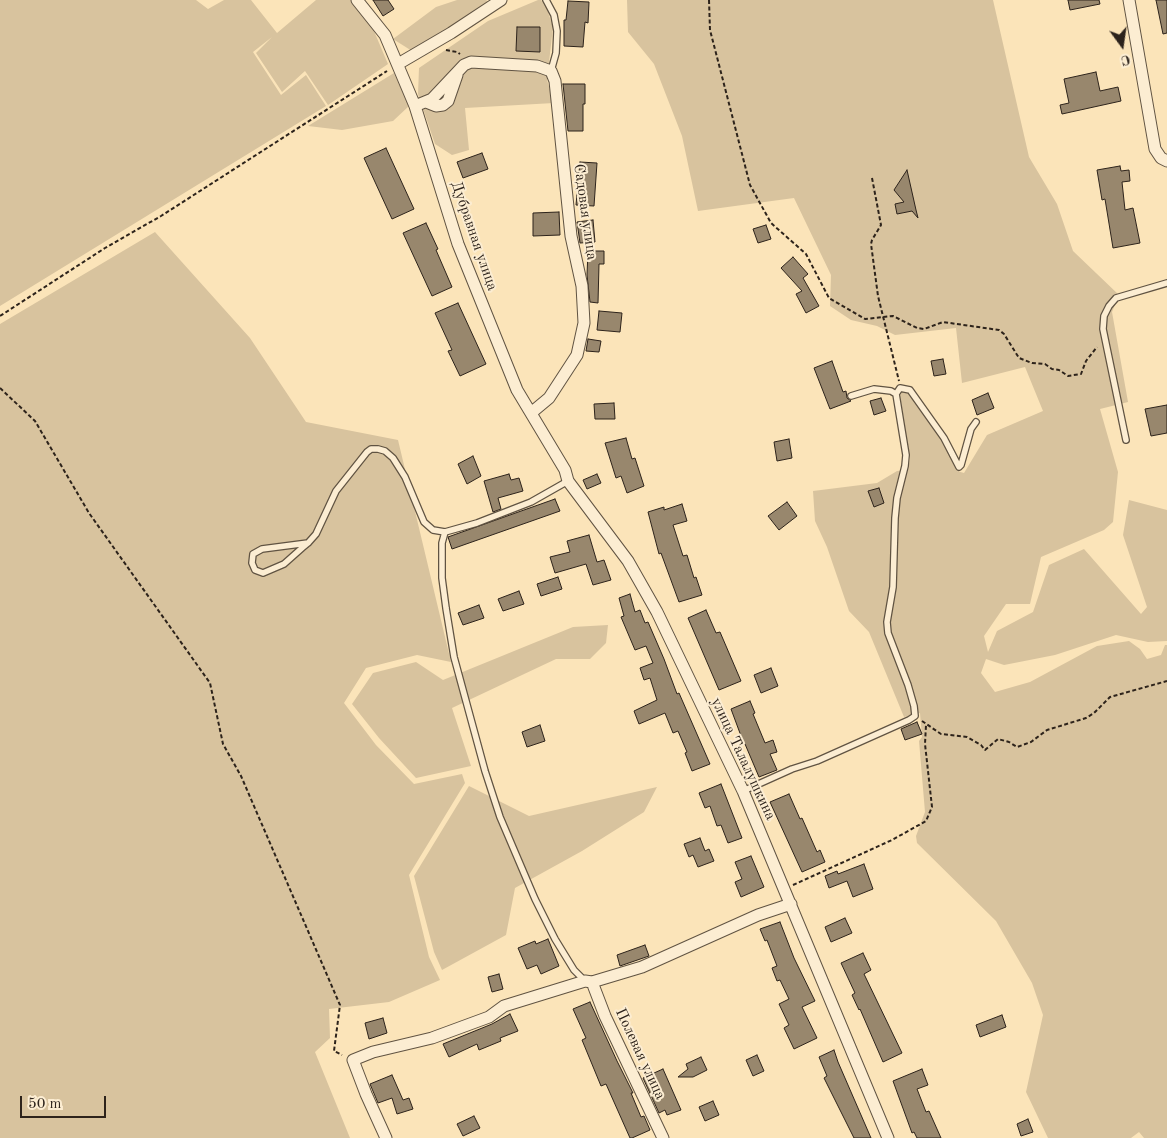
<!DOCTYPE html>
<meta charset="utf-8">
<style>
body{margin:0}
#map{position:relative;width:1167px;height:1138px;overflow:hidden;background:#fbe4b9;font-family:"Old Standard TT",serif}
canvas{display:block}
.north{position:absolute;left:1097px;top:20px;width:50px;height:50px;-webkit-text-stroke:4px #fcedd2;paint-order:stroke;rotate:166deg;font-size:14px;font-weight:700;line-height:20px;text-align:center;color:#2d231b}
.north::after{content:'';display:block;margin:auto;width:18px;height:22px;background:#2d231b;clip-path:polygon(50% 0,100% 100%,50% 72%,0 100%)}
.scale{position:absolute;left:20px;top:1096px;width:86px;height:22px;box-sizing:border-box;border:2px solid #2d231b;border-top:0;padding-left:6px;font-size:15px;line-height:18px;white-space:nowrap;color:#2d231b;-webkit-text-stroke:4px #fcedd2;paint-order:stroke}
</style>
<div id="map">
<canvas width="1167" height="1138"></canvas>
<div class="north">С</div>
<div class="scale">50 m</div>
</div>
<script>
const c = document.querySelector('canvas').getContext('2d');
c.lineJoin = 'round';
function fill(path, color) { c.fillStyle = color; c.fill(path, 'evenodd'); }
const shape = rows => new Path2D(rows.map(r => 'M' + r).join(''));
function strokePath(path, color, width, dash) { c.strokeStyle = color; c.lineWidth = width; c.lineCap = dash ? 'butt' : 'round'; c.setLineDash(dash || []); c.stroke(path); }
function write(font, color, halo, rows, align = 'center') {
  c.font = font + ' "Old Standard TT",serif'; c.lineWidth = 4; c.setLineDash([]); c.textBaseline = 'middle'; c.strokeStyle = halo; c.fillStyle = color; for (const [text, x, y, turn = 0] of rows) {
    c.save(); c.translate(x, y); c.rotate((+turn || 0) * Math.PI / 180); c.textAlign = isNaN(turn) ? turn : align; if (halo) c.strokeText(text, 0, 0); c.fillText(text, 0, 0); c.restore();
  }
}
fill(shape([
 [0,0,196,0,208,9,224,0,251,0,277,33,316,0,351,0,371,24,388,64,328,105,305,71,282,92,256,53,272,37,253,52,281,95,306,75,326,106,0,306],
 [457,0,486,0,490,3,412,51,393,39,436,7],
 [538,0,541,0,548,12,553,27,547,80,554,103,465,108,469,150,452,155,435,144,418,94,419,68,488,21],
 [627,0,993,0,1029,157,1057,204,1073,251,1119,295,1112,312,1128,402,1100,409,1118,472,1113,522,1104,530,1041,557,1030,604,1006,604,984,636,988,652,997,631,1033,612,1049,565,1084,549,1141,614,1147,607,1123,535,1129,500,1167,510,1167,641,1148,642,1116,635,1055,655,1004,665,986,659,981,673,995,692,1030,682,1097,646,1129,641,1140,649,1147,659,1161,655,1165,645,1167,645,1167,1138,1144,1138,1139,1132,1131,1138,1048,1138,1026,1092,1043,1015,1032,983,996,921,917,843,916,836,925,812,919,741,922,737,920,713,904,717,869,632,849,611,827,547,815,521,813,491,877,483,897,471,908,470,910,459,900,396,902,392,909,393,941,438,957,471,964,473,987,435,1043,411,1025,367,962,383,956,328,895,335,877,326,851,320,830,306,831,275,794,198,698,211,682,136,654,64,628,32],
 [394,73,409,106,393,121,342,130,308,126],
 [155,232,250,338,306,422,398,440,451,662,417,655,366,668,344,703,376,745,414,784,462,774,465,783,409,875,429,957,440,980,389,1002,329,1009,330,1038,315,1052,350,1138,0,1138,0,324],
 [608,625,606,643,590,659,556,659,452,708,471,766,416,778,379,738,352,704,373,673,416,662,443,680,573,627],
 [469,786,529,816,657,787,644,812,582,851,515,888,506,935,442,970,434,952,414,876]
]), '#d8c39e');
const building = shape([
 [373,0,388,0,394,9,383,16,373,0],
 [1068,0,1099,0,1100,4,1070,10,1068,0],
 [1156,0,1167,0,1167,33,1163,34,1156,0],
 [568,1,589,2,588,23,585,22,583,47,564,46,564,20,566,20,568,1],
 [517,27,540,27,540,52,516,51,517,27],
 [1096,72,1100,91,1118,87,1121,101,1062,114,1060,105,1069,103,1064,79,1096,72],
 [563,84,585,84,585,104,583,104,583,131,568,131,563,84],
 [386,148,414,209,392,219,364,158,386,148],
 [482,153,488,169,463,178,457,162,482,153],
 [580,162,597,163,594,206,576,205,580,162],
 [1120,166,1121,171,1129,170,1130,181,1122,182,1125,210,1133,208,1140,243,1113,248,1105,199,1102,200,1097,170,1120,166],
 [907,170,916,210,918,218,912,211,897,214,895,204,904,202,894,190,907,170],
 [559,212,560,235,533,236,533,213,559,212],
 [593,220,595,242,580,243,577,222,593,220],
 [426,223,438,249,436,250,452,287,432,296,403,233,426,223],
 [766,225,771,239,758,243,753,229,766,225],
 [588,251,604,251,604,264,599,264,598,303,590,302,587,275,588,251],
 [793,257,808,274,803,278,819,306,806,313,796,294,802,291,781,268,793,257],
 [458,303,486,364,460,376,448,351,452,350,435,313,458,303],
 [599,311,622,313,620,332,597,330,599,311],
 [588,339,601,341,599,352,586,351,588,339],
 [943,359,946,374,934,376,931,361,943,359],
 [832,361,843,392,846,391,847,398,851,401,830,409,814,368,832,361],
 [988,393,994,408,977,415,972,400,988,393],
 [881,398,886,411,874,415,870,401,881,398],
 [614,403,615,419,595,419,594,404,614,403],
 [1167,405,1167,433,1151,436,1145,409,1167,405],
 [626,438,632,459,635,458,644,486,627,493,621,476,616,478,605,443,626,438],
 [789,439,792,458,777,461,774,442,789,439],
 [473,456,481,476,467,484,458,464,473,456],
 [509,474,511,480,519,478,523,491,498,498,501,509,493,512,484,481,509,474],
 [597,474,601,483,587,489,583,480,597,474],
 [879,488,884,503,874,507,868,491,879,488],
 [555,499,560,511,452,549,448,537,555,499],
 [787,502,797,516,779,530,768,516,787,502],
 [682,504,687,521,673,525,683,556,687,555,694,578,696,577,702,595,679,602,661,553,659,554,648,512,664,507,664,510,682,504],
 [589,535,597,562,604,560,611,580,593,585,586,564,555,573,550,557,570,552,567,541,589,535],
 [558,577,562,589,541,596,537,584,558,577],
 [519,591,524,604,503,611,498,599,519,591],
 [630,594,635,612,640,610,645,623,648,622,664,659,677,694,679,693,710,764,692,771,685,753,687,752,678,731,673,733,665,713,639,724,634,711,657,700,650,678,644,680,640,668,653,663,646,646,635,650,621,617,624,616,619,598,630,594],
 [479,605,484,618,463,625,458,613,479,605],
 [706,610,716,633,720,632,741,681,719,690,688,618,706,610],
 [771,668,778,686,761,693,754,675,771,668],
 [750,701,755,713,753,714,765,743,773,740,777,752,770,754,777,770,759,777,745,744,744,744,731,709,750,701],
 [917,722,922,734,905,740,901,729,917,722],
 [540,725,545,741,527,747,522,732,540,725],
 [721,784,742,838,728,843,721,825,717,826,710,806,705,808,699,793,721,784],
 [789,794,800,819,802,818,817,852,820,850,825,862,802,872,770,802,789,794],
 [700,838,705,851,709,849,714,861,698,867,693,855,689,857,684,844,700,838],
 [751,856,764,887,741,897,735,882,742,879,735,862,751,856],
 [864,864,873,889,853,897,847,881,829,888,825,876,837,871,838,874,864,864],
 [845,918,852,933,831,942,825,927,845,918],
 [780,922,794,958,815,1001,802,1007,817,1038,794,1049,784,1028,789,1025,779,1004,789,999,780,980,777,981,772,968,777,966,767,940,765,941,760,929,780,922],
 [548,939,559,966,541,974,537,965,527,969,518,948,535,941,536,944,548,939],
 [645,945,649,956,620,966,617,955,645,945],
 [863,953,871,970,864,974,902,1053,883,1062,860,1009,859,1010,852,995,855,993,841,963,863,953],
 [499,974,503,989,492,992,488,977,499,974],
 [590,1002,617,1061,633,1093,631,1093,641,1117,644,1116,650,1130,632,1138,630,1138,606,1084,601,1086,582,1040,586,1038,573,1009,590,1002],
 [510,1014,518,1031,500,1038,501,1041,479,1050,477,1044,449,1057,443,1044,492,1024,510,1014],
 [1002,1015,1006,1027,980,1037,976,1025,1002,1015],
 [383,1018,387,1033,369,1039,365,1023,383,1018],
 [834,1050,838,1062,871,1138,854,1138,824,1078,827,1076,819,1057,834,1050],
 [757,1055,764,1071,753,1076,746,1060,757,1055],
 [701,1057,707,1070,693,1077,678,1077,688,1069,686,1064,701,1057],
 [663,1069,681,1110,667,1115,665,1110,659,1113,643,1078,663,1069],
 [922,1069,928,1085,917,1089,926,1112,929,1111,941,1138,917,1138,914,1132,912,1133,893,1081,922,1069],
 [392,1075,403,1100,409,1098,413,1109,397,1114,392,1098,378,1103,370,1084,392,1075],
 [713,1101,719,1115,705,1121,699,1107,713,1101],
 [474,1116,480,1128,463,1136,457,1124,474,1116],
 [1028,1119,1033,1132,1021,1136,1017,1124,1028,1119]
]);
fill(building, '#98876d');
strokePath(building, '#2d231b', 1);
const lane = shape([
 [546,0,554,15,557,31,556,53,551,71],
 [851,396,874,389,891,391,896,394],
 [1126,440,1103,329,1104,316,1109,306,1116,298,1167,283],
 [445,532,442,543,442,578,446,608,454,657,485,771,500,817,535,899,555,939,574,970,585,981],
 [308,543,262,549,253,554,252,563,255,570,263,573,284,564,302,548,308,543,316,534,336,491,367,452,371,449,378,449,385,451,393,458,405,477,424,522,433,530,445,532,477,523,531,502,568,481],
 [743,791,792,769,817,761,909,720,915,716,914,706,908,685,888,633,887,622,893,587,895,518,897,498,905,466,906,455,896,394,900,388,910,390,944,438,959,467,961,465,971,429,976,422]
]);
const street = shape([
 [357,0,385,35,415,106,458,244,517,390,565,470,568,481,628,561,657,612,743,791,888,1138],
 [1129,0,1155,149,1161,158,1167,161],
 [398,64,451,33,501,0],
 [426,102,436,106,443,105,448,101,457,75],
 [415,106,432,99,464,65,471,62,537,66,551,71,555,81,571,236,582,286,584,323,577,355,549,398,531,413],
 [592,982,605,1016,663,1138],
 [386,1138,366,1094,353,1060,373,1052,432,1038,489,1017,504,1006,585,981,592,982,642,967,758,915,791,904]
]);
strokePath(lane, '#605342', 8);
strokePath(street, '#605342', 13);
strokePath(shape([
 [709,0,710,30,750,185,771,223,806,254,829,298,865,319,893,316,917,328,924,329,943,322,999,330,1004,334,1019,358,1032,363,1045,364,1052,369,1059,370,1068,376,1081,374,1086,361,1097,347],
 [446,50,457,52,460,54],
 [872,178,881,225,872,240,871,244,878,296,899,381],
 [0,316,105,248,161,216,387,71],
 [0,388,35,421,89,513,210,683,223,744,241,776,340,1005,334,1051,342,1055],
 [922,721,941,734,967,737,981,745,985,750,998,739,1009,742,1017,747,1031,742,1047,730,1086,718,1094,713,1110,697,1167,681],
 [793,885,892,840,926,821,932,807,925,744,926,725]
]), '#2d231b', 2, [4, 2.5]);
strokePath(lane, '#fcedd2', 5.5);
strokePath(street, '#fcedd2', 11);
write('15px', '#2d231b', '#fcedd2', [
 ["Садовая улица",585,212,82],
 ["Дубравная улица",474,236,71],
 ["улица Талалушкина",743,759,65],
 ["Полевая улица",640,1054,65]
]);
</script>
